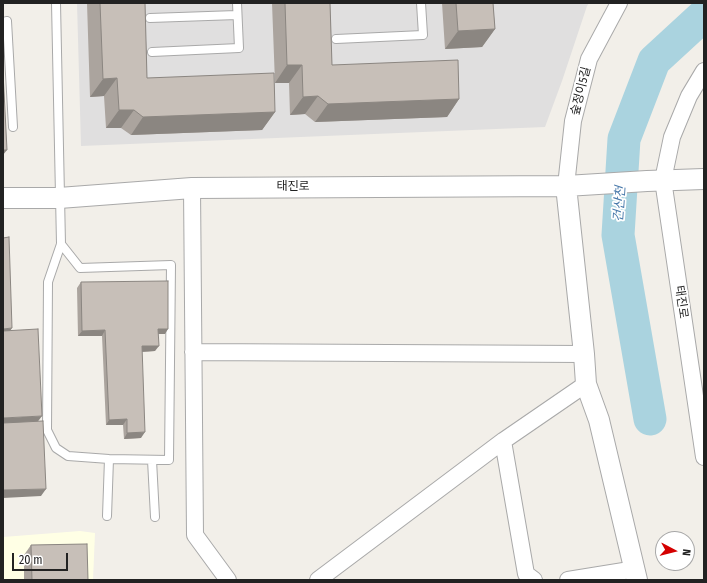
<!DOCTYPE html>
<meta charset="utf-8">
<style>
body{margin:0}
#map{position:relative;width:707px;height:583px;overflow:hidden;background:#f2efe9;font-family:"Fira Sans Condensed",sans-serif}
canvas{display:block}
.frame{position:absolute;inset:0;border:4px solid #222;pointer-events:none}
.north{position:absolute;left:655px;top:531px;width:40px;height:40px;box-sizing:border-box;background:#fff;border:1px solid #a7a7a7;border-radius:50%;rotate:97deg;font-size:11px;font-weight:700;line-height:16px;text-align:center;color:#222}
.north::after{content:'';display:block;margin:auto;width:14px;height:18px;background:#d40000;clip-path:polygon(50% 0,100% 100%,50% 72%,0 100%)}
.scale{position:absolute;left:12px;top:553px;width:56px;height:18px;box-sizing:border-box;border:2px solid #222;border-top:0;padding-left:5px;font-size:12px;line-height:14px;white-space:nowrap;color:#222;-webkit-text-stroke:3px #fff;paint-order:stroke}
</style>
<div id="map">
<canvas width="707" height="583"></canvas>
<div class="frame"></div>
<div class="north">N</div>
<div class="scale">20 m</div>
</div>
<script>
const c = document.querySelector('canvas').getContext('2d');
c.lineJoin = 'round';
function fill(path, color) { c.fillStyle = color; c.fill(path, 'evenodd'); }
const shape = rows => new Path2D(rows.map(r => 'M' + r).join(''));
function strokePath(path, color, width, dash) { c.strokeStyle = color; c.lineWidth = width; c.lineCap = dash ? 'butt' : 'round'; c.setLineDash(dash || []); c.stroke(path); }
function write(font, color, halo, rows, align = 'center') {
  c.font = font + ' "Fira Sans Condensed","Noto Sans KR",sans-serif'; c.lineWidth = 3.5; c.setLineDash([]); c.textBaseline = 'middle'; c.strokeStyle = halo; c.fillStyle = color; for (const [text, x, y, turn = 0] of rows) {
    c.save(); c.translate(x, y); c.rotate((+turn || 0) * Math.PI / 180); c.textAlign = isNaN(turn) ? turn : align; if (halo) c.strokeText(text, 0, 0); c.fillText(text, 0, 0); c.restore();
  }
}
fill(shape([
 [77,3,589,3,587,6,562,81,545,127,81,146]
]), '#e0dfdf');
fill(shape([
 [80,531,95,533,93,580,3,580,3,537]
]), '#ffffe5');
strokePath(shape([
 [650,419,618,235,624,139,654,61,704,15]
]), '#aad3df', 33);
const service = shape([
 [56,3,61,244,48,282,47,430,56,448,68,456,109,459,169,460,171,265,80,268,61,244],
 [150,18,237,15],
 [3,22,7,21,13,127],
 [336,39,423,35,421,3],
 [152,52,239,48,237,3],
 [152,460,155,517],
 [107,516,109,459]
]);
const minor = shape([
 [704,71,689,96,672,137,663,180,704,457],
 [566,186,573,121,589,59,619,3],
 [192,188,195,535,228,580],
 [193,352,584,354],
 [503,441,526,574,534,580],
 [318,580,503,441,586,384],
 [568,580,636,569]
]);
const tertiary = shape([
 [566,186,584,354,586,384,599,420,637,580],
 [3,198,59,198,192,188,566,186,647,181,704,179]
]);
strokePath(service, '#a9a9a9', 10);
strokePath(minor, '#a9a9a9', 18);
strokePath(tertiary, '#a9a9a9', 22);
strokePath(service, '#fff', 8);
strokePath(minor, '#fff', 16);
strokePath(tertiary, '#fff', 20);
fill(shape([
 [87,3,145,3,147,78,275,112,262,130,131,135,121,128,106,128,104,96,90,97],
 [272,3,330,3,332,65,459,99,447,117,315,122,305,114,290,115,289,83,275,83],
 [442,3,493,3,495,29,482,47,445,49],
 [81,282,165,334,158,334,155,351,142,352,141,438,124,439,123,425,106,425,102,336,78,336,77,288],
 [31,545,88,580,24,580,24,555]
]), '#aba49e');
fill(shape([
 [495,29,482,47,445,49,458,31],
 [287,65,302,65,289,83,275,83],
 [117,78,104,96,90,97,103,79],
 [318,96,305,114,290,115,303,97],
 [459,99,447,117,315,122,328,104],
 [119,110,134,110,121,128,106,128],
 [275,112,262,130,131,135,143,117],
 [3,150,7,150,3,155],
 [12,328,8,334,3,334,3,329],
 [158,329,168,329,165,334,154,334],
 [105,330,102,336,78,336,82,331],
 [142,346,159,346,155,351,138,352],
 [42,416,36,424,3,426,3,418],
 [127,419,123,425,106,425,109,420],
 [145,432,141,438,124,439,127,433],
 [46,489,41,496,3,498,3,490]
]), '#8b8681');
const building = shape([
 [100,3,145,3,147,78,274,73,275,112,143,117,134,110,119,110,117,78,103,79,100,3],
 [285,3,330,3,332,65,458,60,459,99,328,104,318,96,303,97,302,65,287,65,285,3],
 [456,3,493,3,495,29,458,31,456,3],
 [3,72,7,150,3,150,3,72],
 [9,237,12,328,3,329,3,238,9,237],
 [168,281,168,329,158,329,159,346,142,346,145,432,127,433,127,419,109,420,105,330,82,331,81,282,168,281],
 [38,329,42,416,3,418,3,331,38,329],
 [43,421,46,489,3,490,3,423,43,421],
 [87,544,88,580,32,580,31,545,87,544]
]);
fill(building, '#c7bfb8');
strokePath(building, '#8b8681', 1);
write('12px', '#222', '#fff', [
 ["숲정이5길",581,91,-76],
 ["태진로",293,187],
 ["태진로",681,302,82]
]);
write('italic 13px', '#4a7aab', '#fff', [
 ["건산천",620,204,-86]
]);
</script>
